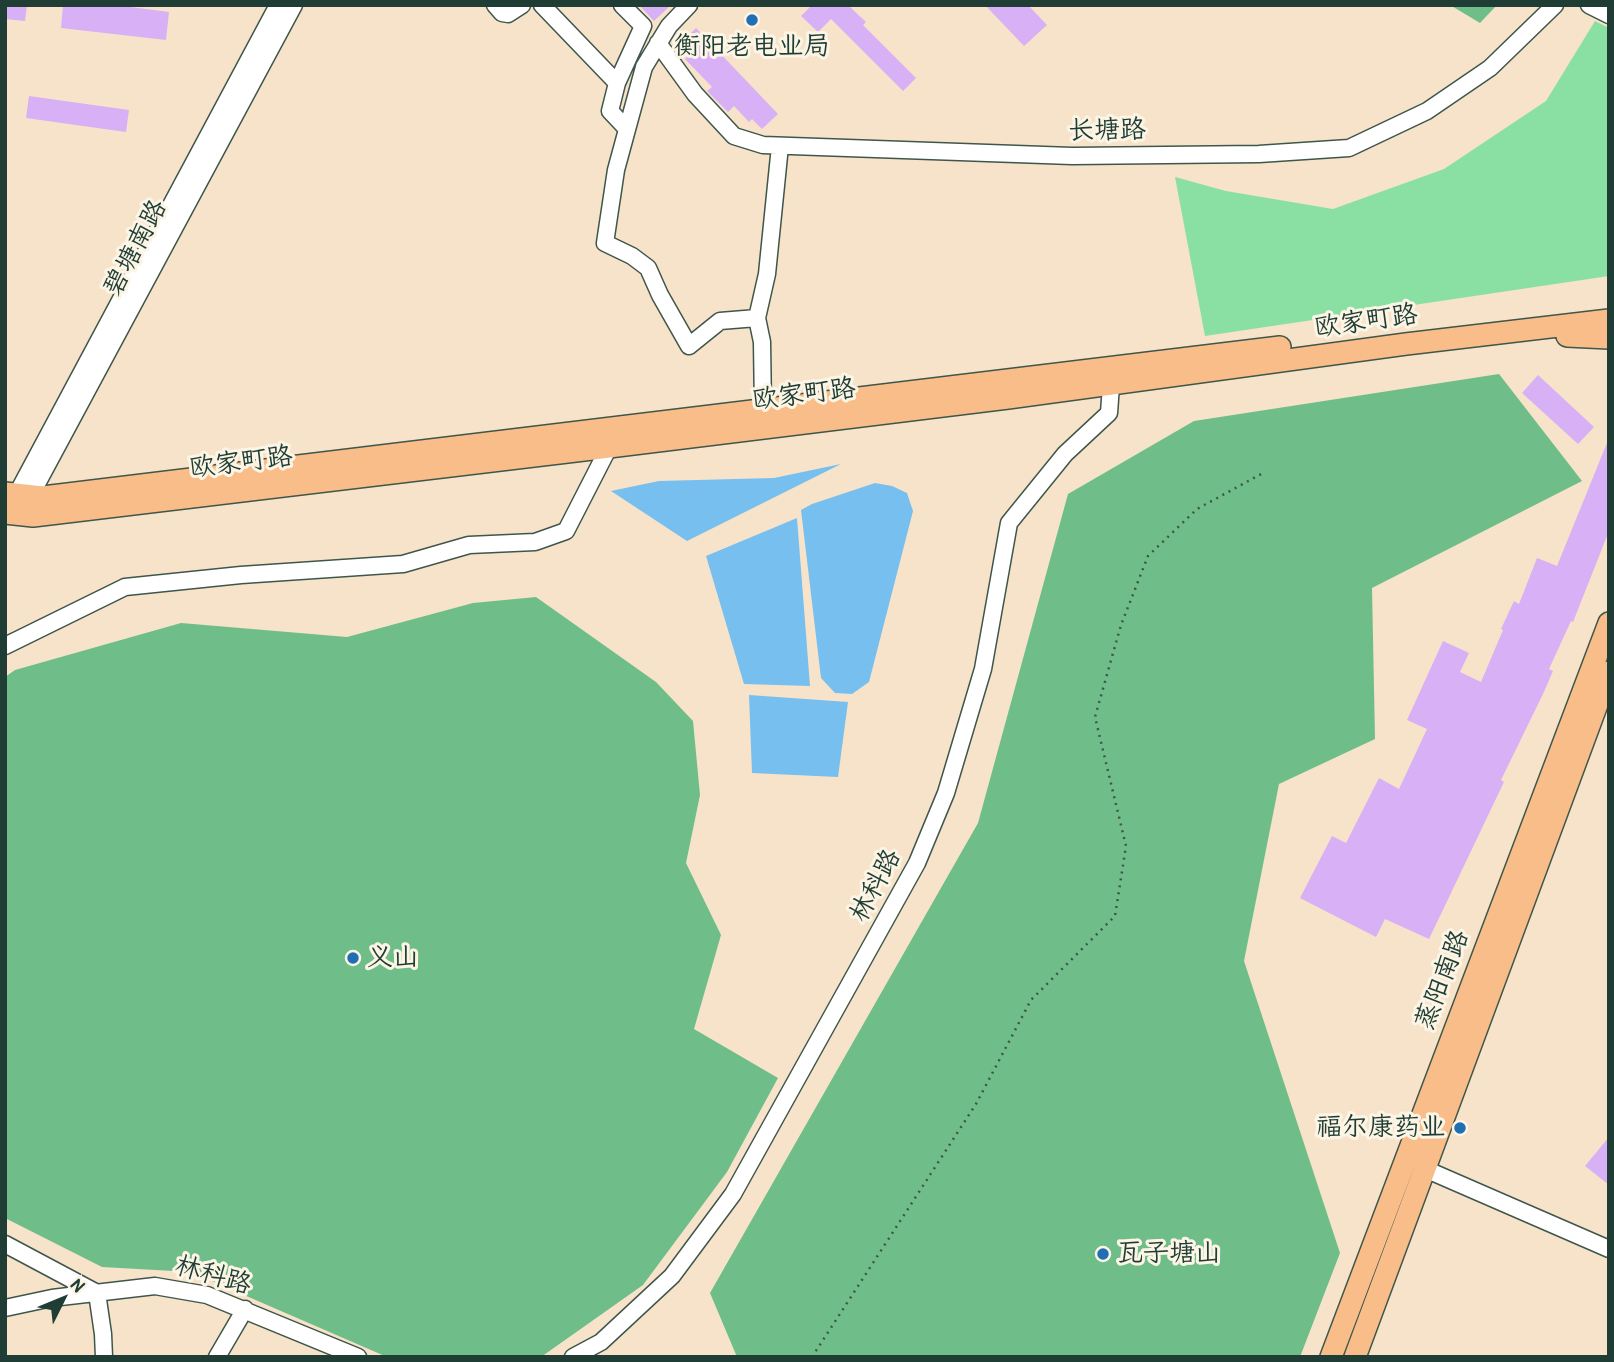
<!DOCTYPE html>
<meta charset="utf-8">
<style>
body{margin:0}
#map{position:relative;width:1614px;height:1362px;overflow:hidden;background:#f7e3ca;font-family:"Patrick Hand",sans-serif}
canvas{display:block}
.frame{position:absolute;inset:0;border:7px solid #1f3d34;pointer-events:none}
.north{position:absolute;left:28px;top:1264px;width:70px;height:70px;-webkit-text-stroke:5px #fcf5e5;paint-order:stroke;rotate:47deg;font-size:19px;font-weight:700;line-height:28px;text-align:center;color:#1f3d34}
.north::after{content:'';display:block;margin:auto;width:24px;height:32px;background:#1f3d34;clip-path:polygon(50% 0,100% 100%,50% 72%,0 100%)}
</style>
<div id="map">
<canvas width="1614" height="1362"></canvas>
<div class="frame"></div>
<div class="north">N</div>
</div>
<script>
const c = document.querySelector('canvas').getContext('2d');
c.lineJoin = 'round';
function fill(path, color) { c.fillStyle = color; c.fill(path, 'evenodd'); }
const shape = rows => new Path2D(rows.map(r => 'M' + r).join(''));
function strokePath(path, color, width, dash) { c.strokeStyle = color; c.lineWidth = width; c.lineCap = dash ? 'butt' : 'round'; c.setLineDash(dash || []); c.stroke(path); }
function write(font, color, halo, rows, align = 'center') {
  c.font = font + ' "Patrick Hand","LXGW WenKai TC",sans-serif'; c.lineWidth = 6; c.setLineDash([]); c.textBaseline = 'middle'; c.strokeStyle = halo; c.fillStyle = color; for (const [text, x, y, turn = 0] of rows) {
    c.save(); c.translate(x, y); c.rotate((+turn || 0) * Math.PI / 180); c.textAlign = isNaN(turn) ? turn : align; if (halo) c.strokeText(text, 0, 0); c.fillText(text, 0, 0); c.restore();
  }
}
fill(shape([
 [1595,21,1609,28,1609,276,1205,336,1175,177,1226,191,1333,209,1444,169,1546,101]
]), '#8ae0a3');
fill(shape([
 [1450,5,1497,5,1480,23],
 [1499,374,1582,481,1372,588,1375,739,1279,784,1244,961,1340,1253,1300,1357,737,1357,710,1293,978,823,1068,494,1194,421],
 [536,597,656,682,693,721,700,795,686,863,721,935,694,1029,778,1078,727,1172,643,1285,541,1357,387,1357,191,1272,102,1267,5,1218,5,677,15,670,181,623,347,637,473,603]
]), '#6fbe89');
fill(shape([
 [841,464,687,541,611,491,659,481,774,478],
 [875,483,892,486,907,493,913,511,869,682,852,694,835,693,821,678,801,510,812,504],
 [797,518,810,686,744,684,706,556],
 [749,695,848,702,838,777,752,773]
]), '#76bfef');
fill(shape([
 [5,5,27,5,25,21,5,19],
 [63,5,115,5,169,12,166,40,61,28],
 [639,5,671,5,654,21],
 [812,5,848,5,866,22,863,25,916,78,903,91,831,19,818,32,801,16],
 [985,5,1028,5,1047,25,1024,46],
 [696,28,778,114,762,129,752,119,749,122,734,106,728,112,707,91,712,87,685,59,687,57,675,44,687,33,689,35],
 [29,96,129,110,126,132,26,118],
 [1538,375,1594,427,1578,444,1522,393],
 [1609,438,1609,531,1573,622,1571,621,1549,669,1553,671,1543,694,1501,780,1504,782,1429,939,1385,919,1376,937,1300,898,1332,836,1346,843,1379,778,1399,789,1427,729,1407,720,1443,641,1469,653,1460,672,1481,682,1503,630,1501,629,1514,601,1519,604,1537,558,1557,566],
 [1609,1137,1609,1185,1585,1166]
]), '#d7b0f6');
const minor = shape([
 [495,5,502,13,508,14,522,5],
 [542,5,617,83,610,111,627,129],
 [689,5,669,26,644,67,616,170,605,243,632,256,648,268,660,295,689,346,720,321,757,318],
 [1589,5,1609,15],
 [658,43,695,94,734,136,763,145,1072,156,1259,154,1349,148,1427,111,1490,68,1555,5],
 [617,83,643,26,622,5],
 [763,410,762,342,757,318,767,274,780,146],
 [12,503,278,5],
 [28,506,31,495,294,5],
 [5,646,125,587,241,575,403,564,469,545,535,542,566,531,609,447],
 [1425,1169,1609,1249],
 [5,1244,97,1293],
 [97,1293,103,1334,104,1357],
 [5,1308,52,1298,155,1286,207,1295,358,1357],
 [217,1357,245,1309],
 [573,1357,601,1342,672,1276,733,1194,917,863,946,793,983,669,1009,523,1065,454,1109,413,1111,385]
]);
const major = shape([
 [1567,336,1609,338],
 [5,493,43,497,1280,347],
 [5,513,33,516,609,447,1008,398,1406,344,1609,320],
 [1331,1357,1609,623],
 [1355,1357,1609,672]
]);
strokePath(minor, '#3f564a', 19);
strokePath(major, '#3f564a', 24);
strokePath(shape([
 [812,1357,976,1104,1031,1000,1115,916,1126,846,1095,717,1121,625,1148,556,1197,509,1263,473]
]), '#3f564a', 2.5, [2, 5]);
strokePath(minor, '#fff', 16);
strokePath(major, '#f8bd89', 21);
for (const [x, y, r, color] of [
 [752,20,7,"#1f6fb2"],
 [353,958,7,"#1f6fb2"],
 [1460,1128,7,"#1f6fb2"],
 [1103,1254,7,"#1f6fb2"]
]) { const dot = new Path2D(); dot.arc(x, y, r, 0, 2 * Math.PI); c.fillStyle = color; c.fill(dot); strokePath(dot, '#fcf5e5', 2.5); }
write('26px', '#1f3d34', '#fcf5e5', [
 ["衡阳老电业局",752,47,"center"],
 ["义山",367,958],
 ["福尔康药业",1446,1128,"right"],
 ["瓦子塘山",1117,1254]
], 'left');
write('26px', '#1f3d34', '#fcf5e5', [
 ["长塘路",1107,131,-1],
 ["碧塘南路",136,248,-62],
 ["欧家町路",1366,322,-8],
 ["欧家町路",804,395,-7],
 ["欧家町路",241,463,-7],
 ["林科路",876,886,-62],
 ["蒸阳南路",1443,980,-69],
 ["林科路",213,1276,16]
]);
</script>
